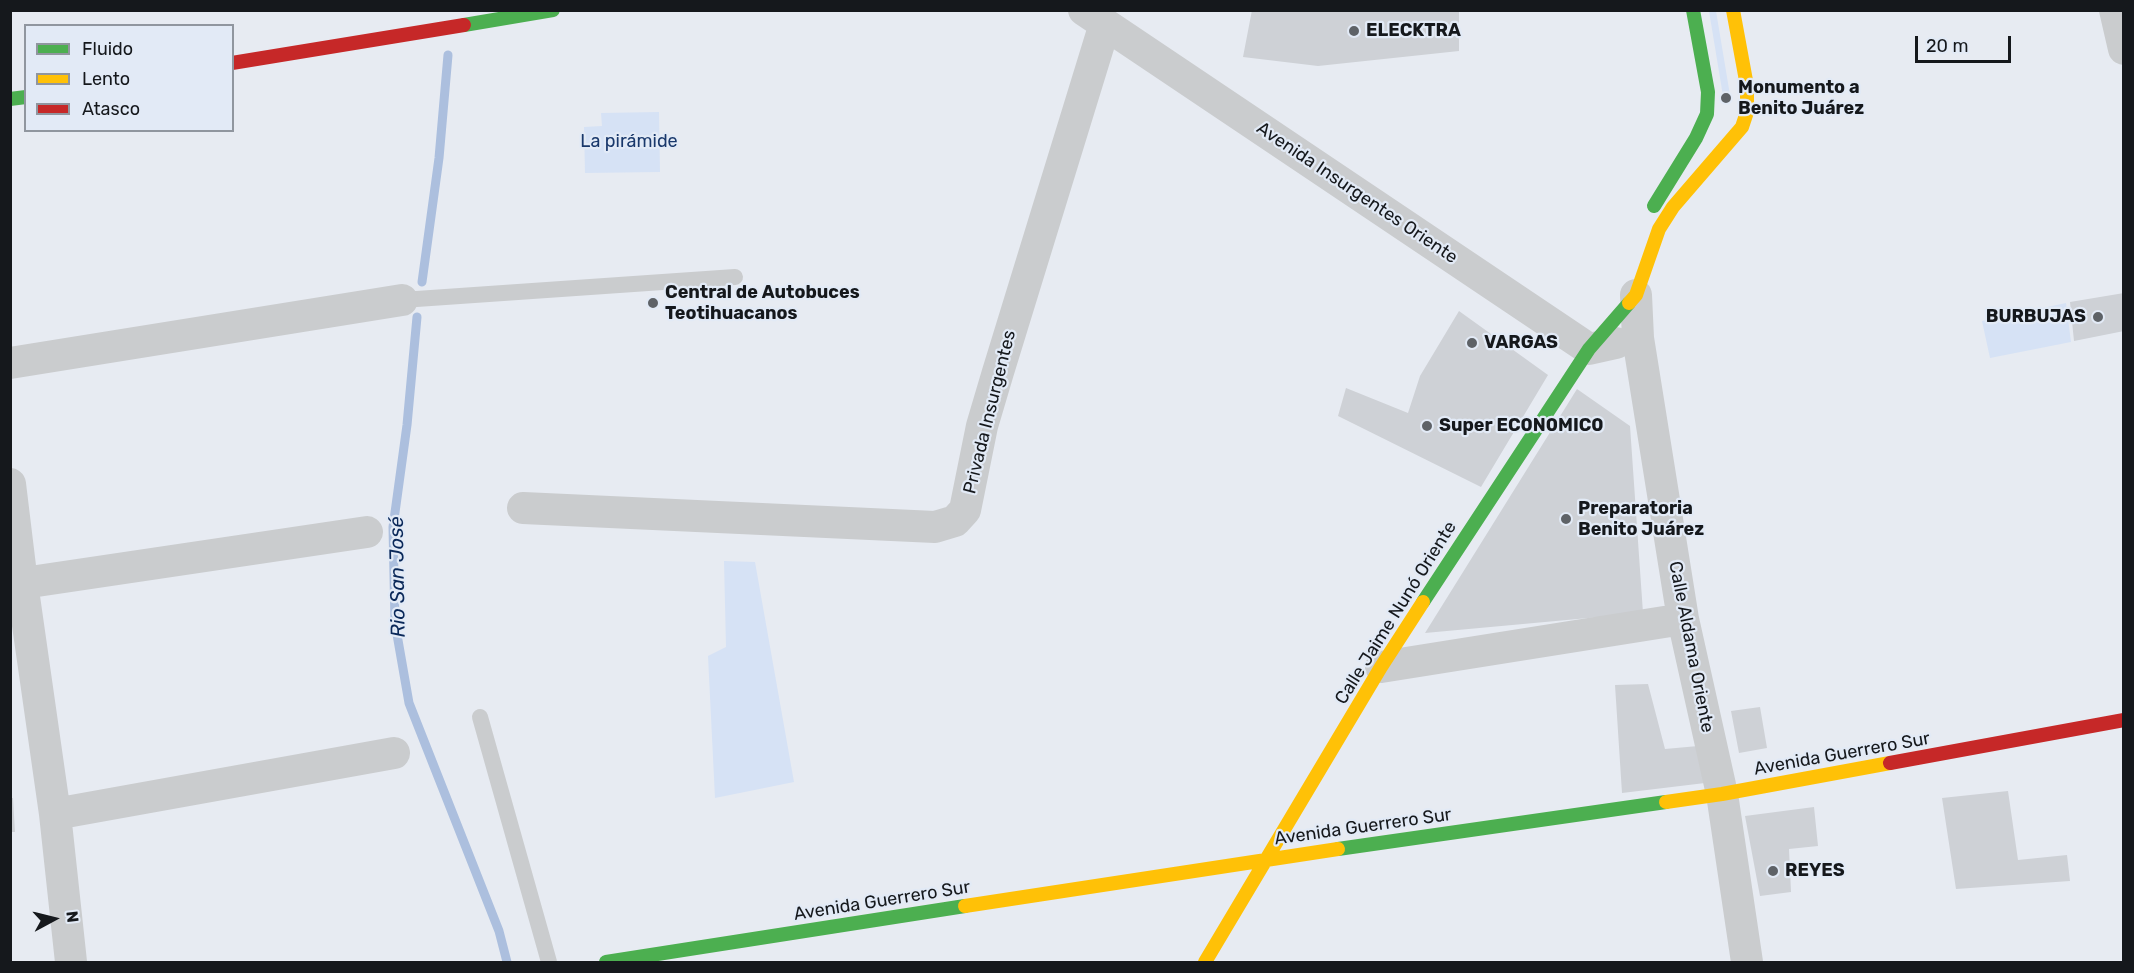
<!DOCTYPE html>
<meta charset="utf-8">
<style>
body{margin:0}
#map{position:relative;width:2134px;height:973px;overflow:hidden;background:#e7ebf2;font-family:Rubik,sans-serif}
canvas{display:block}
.frame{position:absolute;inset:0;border:12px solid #15181c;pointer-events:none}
.legend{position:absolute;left:24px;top:24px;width:210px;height:108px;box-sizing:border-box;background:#e2eaf6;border:2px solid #90969f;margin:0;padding:8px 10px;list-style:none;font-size:18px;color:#15181c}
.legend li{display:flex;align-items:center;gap:12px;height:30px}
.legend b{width:30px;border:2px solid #90969f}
.north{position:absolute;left:24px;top:889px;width:60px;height:60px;-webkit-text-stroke:4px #e2eaf6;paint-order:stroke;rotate:83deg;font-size:16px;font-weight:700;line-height:24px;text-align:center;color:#15181c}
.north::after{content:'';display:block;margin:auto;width:21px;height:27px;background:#15181c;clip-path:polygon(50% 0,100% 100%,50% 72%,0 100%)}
.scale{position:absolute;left:1915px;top:36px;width:96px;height:27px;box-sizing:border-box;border:3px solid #15181c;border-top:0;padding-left:8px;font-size:18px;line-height:21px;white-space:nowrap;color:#15181c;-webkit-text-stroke:4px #e2eaf6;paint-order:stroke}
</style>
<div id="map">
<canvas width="2134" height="973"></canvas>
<div class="frame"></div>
<ul class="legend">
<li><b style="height:8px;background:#4caf50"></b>Fluido</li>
<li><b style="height:8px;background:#ffc107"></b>Lento</li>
<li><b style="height:8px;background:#c62828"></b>Atasco</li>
</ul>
<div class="north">N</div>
<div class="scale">20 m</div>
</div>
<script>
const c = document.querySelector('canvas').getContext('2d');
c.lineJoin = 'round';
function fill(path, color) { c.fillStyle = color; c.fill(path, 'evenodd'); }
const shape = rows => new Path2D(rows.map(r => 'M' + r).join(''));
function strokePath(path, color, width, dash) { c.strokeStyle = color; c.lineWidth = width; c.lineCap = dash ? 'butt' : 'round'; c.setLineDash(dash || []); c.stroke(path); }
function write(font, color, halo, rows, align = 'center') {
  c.font = font + ' Rubik,sans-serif'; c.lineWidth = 4.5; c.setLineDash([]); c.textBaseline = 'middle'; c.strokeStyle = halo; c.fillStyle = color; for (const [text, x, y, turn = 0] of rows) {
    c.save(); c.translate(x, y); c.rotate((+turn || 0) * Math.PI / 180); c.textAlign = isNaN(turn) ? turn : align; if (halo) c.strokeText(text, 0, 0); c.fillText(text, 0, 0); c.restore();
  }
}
fill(shape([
 [1709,11,1716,11,1730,95,1723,96],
 [659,112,660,172,585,173,584,127,602,126,601,113],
 [2066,303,2071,342,1990,358,1982,321],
 [724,561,755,562,794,782,715,798,708,656,726,647]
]), '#d6e2f5');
strokePath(shape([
 [422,282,439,158,448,55],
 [417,317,407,425,393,527,395,623,409,703,499,931,507,962]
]), '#acbfde', 9);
fill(shape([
 [1252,10,1459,10,1459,51,1318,66,1243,57],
 [2124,293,2124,331,2074,341,2070,302],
 [1459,311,1548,375,1481,487,1338,416,1346,388,1408,413,1420,376],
 [1577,389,1630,426,1643,613,1425,633],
 [1648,684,1665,749,1698,746,1705,783,1622,793,1615,685],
 [1760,707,1767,748,1739,753,1731,711],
 [2008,791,2018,860,2067,855,2070,881,1956,889,1942,798],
 [10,798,13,798,15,832,10,832],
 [1814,807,1818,846,1789,849,1791,892,1760,896,1745,816]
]), '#ced1d6');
strokePath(shape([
 [402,300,735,277],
 [480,717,549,962]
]), '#caccce', 16);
strokePath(shape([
 [1084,10,1589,349,1616,343],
 [2115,10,2124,49],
 [1636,295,1638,338,1683,619,1722,794,1747,962],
 [10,363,402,300],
 [10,484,22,583,55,814,71,962],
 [523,508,935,527,955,521,965,510,982,426,998,372,1105,24],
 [10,585,367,532],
 [1381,667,1683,619],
 [55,814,394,753]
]), '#caccce', 32);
strokePath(shape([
 [464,25,553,10],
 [10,99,26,97],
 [1654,206,1696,138,1707,114,1708,92,1693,10],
 [1423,602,1589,349,1629,303],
 [1338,849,1666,802],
 [606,962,965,906]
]), '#4caf50', 14);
strokePath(shape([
 [1629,303,1636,295,1659,229,1673,207,1742,127,1747,112,1747,86,1733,10],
 [1666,802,1722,794,1890,763],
 [965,906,1338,849],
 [1205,962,1381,667,1423,602]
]), '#ffc107', 14);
strokePath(shape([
 [232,63,464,25],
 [1890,763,2124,720]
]), '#c62828', 14);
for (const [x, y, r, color] of [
 [1354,31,6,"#5e6267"],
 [1726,98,6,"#5e6267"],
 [653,303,6,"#5e6267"],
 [2098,317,6,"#5e6267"],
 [1472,343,6,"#5e6267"],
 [1427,426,6,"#5e6267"],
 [1566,519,6,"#5e6267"],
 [1773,871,6,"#5e6267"]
]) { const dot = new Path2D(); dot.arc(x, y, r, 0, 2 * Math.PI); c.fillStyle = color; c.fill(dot); strokePath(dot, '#e2eaf6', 2); }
write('bold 18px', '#15181c', '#e2eaf6', [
 ["ELECKTRA",1366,31],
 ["Monumento a",1738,88],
 ["Benito Juárez",1738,109],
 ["Central de Autobuces",665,293],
 ["Teotihuacanos",665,314],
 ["BURBUJAS",2086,317,"right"],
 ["VARGAS",1484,343],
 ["Super EC0N0MIC0",1439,426],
 ["Preparatoria",1578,509],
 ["Benito Juárez",1578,530],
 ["REYES",1785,871]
], 'left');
write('18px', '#19386b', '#e2eaf6', [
 ["La pirámide",629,142]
]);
write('18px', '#15181c', '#e2eaf6', [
 ["Avenida Insurgentes Oriente",1357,193,34],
 ["Privada Insurgentes",990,412,-76],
 ["Calle Jaime Nunó Oriente",1396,613,-58],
 ["Calle Aldama Oriente",1691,647,79],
 ["Avenida Guerrero Sur",1842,754,-10],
 ["Avenida Guerrero Sur",1363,827,-8],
 ["Avenida Guerrero Sur",882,901,-9]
]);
write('italic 20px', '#0a2859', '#e2eaf6', [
 ["Rio San José",398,577,-91]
]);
</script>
